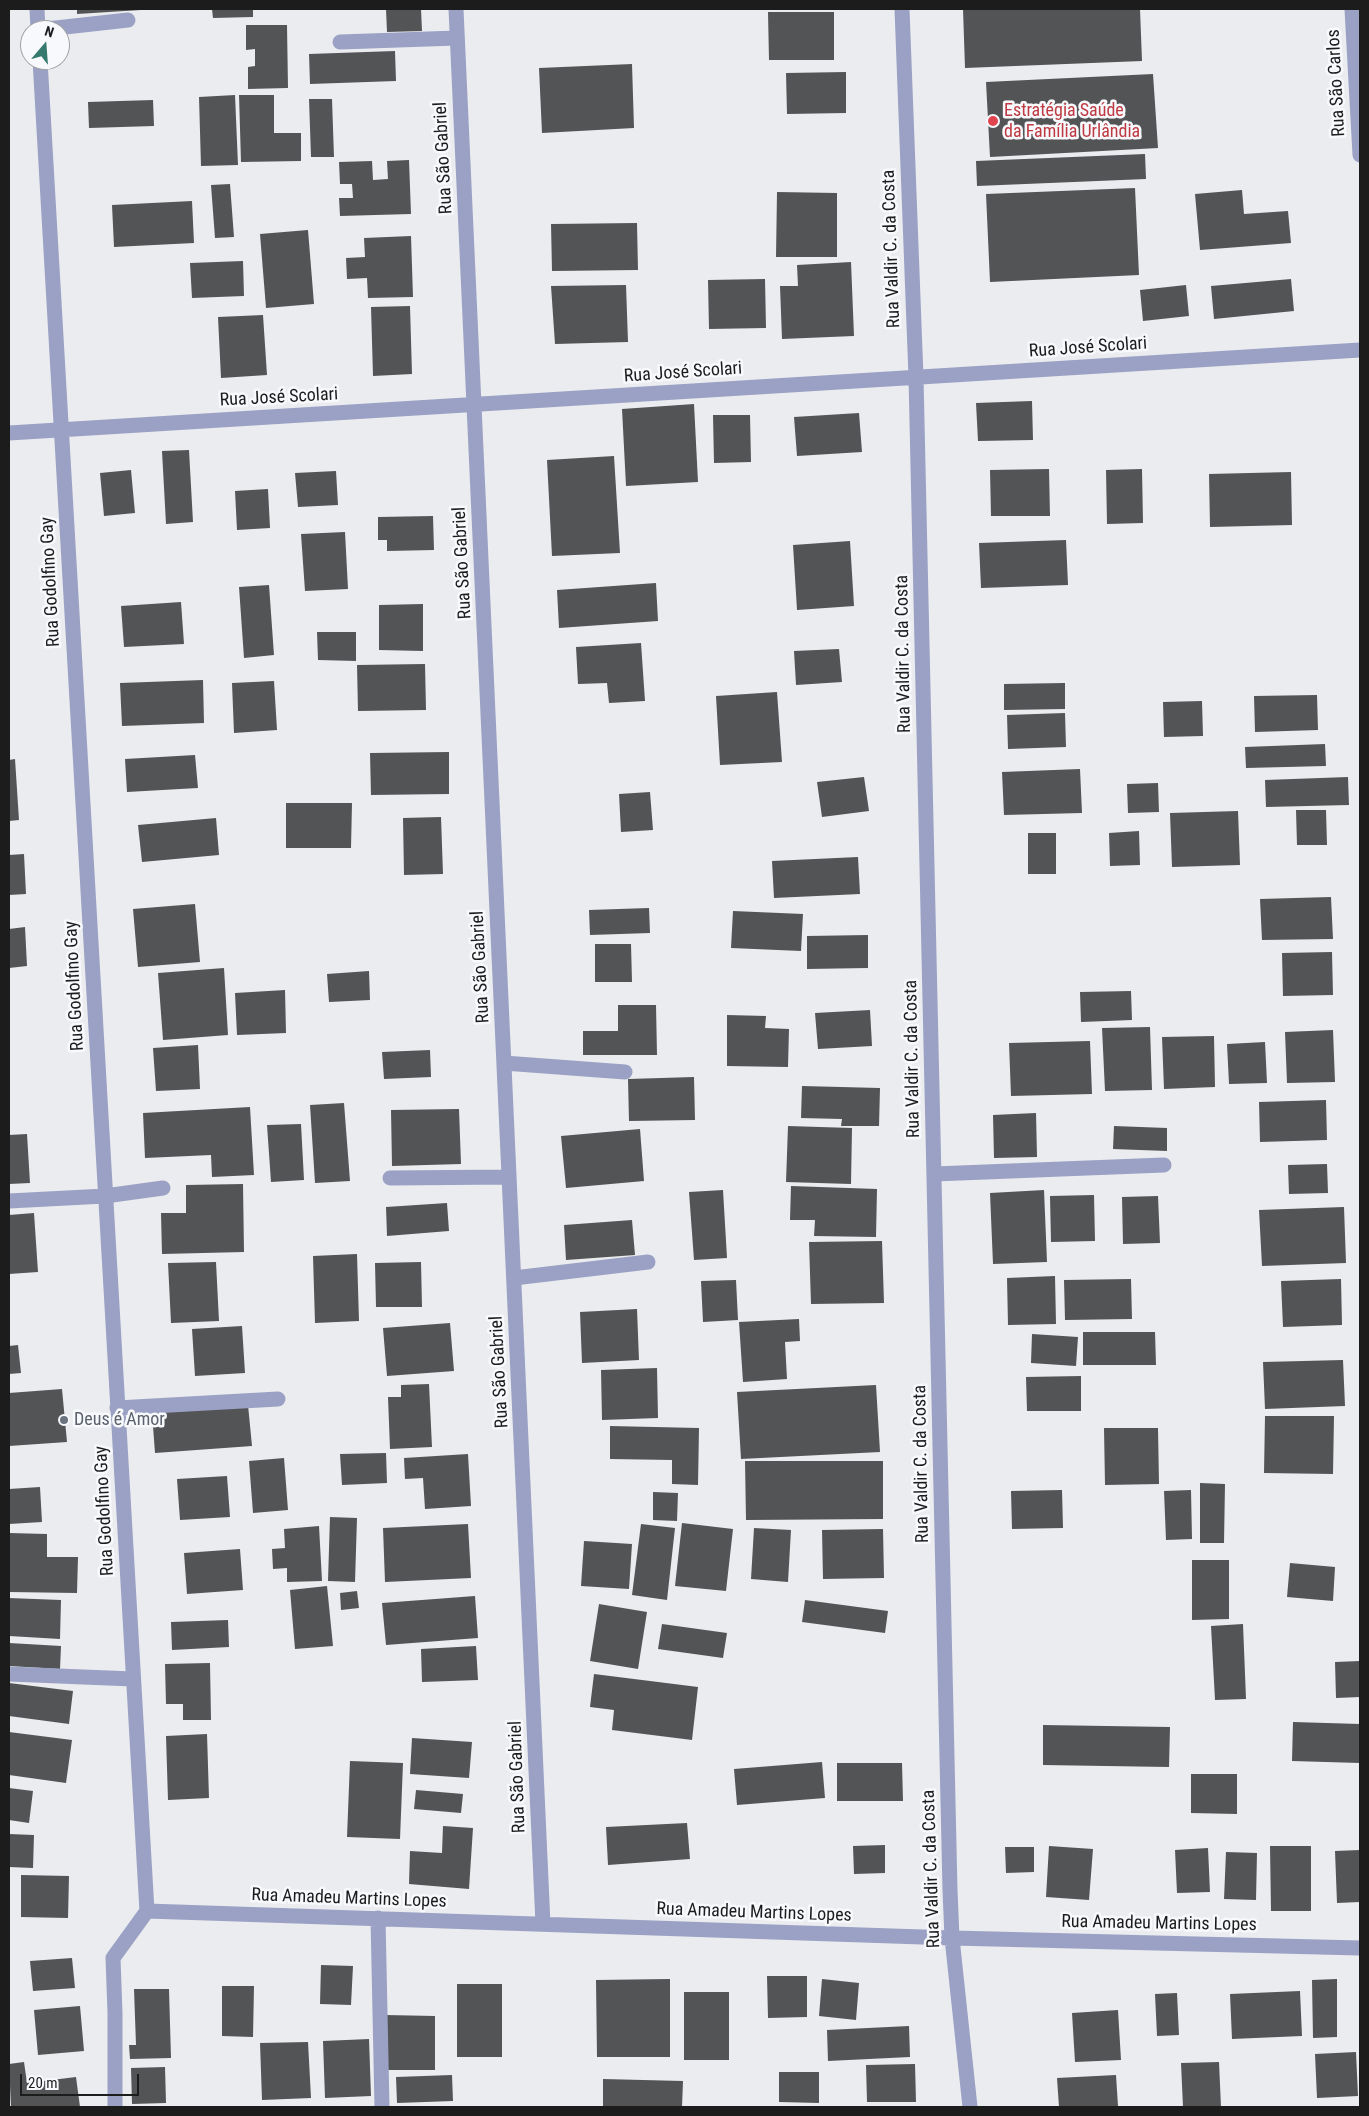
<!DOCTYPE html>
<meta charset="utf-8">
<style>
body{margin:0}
#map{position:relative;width:1369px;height:2116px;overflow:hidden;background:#ebecef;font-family:"Roboto Condensed",sans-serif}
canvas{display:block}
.frame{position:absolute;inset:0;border:10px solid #1c1c1d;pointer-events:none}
.north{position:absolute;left:20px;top:20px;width:50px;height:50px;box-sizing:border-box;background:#f8f9fc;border:1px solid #a0a1a3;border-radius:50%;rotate:18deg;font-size:14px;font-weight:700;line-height:20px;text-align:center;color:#1c1c1d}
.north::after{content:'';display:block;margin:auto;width:18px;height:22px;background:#367a6f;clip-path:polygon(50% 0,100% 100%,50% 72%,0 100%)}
.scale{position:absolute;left:20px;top:2074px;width:119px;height:22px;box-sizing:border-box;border:2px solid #1c1c1d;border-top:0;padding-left:6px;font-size:15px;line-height:18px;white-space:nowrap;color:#1c1c1d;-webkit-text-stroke:4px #f8f9fc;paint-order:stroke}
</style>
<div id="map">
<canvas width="1369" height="2116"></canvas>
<div class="frame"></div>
<div class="north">N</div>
<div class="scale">20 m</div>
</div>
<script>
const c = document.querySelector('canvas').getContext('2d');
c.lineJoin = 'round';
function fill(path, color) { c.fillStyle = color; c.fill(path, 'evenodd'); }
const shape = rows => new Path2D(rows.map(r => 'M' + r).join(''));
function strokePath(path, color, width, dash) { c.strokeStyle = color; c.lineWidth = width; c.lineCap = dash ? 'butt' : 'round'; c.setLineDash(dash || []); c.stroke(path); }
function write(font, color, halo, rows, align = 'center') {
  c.font = font + ' "Roboto Condensed",sans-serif'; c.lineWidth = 5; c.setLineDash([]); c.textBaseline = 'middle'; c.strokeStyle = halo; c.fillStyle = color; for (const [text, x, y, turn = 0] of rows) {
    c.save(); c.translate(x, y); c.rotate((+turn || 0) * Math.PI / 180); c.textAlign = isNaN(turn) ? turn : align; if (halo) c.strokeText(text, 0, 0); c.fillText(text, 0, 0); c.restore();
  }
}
fill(shape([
 [77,9,141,9,141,10,77,14],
 [212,9,253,9,253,17,213,18],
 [386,9,421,9,422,31,387,32],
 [963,9,1140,9,1142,61,965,68],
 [768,12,834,12,834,60,769,60],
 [246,25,287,25,288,88,248,89,248,67,255,66,255,49,246,50],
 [395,51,396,81,310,84,309,54],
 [632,64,634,128,542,133,539,68],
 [846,72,846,113,787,114,786,73],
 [1153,74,1158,148,990,157,986,82],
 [235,95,238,165,201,166,199,97],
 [239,95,274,95,274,133,301,133,301,161,241,162],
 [309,99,332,99,334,157,311,157],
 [153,100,154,126,89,128,88,102],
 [1145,154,1146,179,977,186,976,161],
 [409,160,411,214,340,216,339,198,353,198,352,184,340,184,339,162,372,161,373,180,388,179,387,161],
 [230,184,234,237,215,238,211,185],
 [1135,188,1139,275,990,282,986,194],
 [1242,190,1244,214,1288,211,1291,243,1200,250,1195,194],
 [777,192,837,193,837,257,776,257],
 [192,201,194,243,114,247,112,205],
 [637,223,638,270,552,271,551,224],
 [308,230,314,304,266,308,260,234],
 [411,236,413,297,368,298,367,278,347,279,346,258,365,257,364,238],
 [243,261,244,296,192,298,190,263],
 [851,262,854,336,782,339,780,286,798,286,797,265],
 [765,279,766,328,709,329,708,280],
 [1291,279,1294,311,1214,319,1211,286],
 [626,285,628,342,555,344,551,286],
 [1186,285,1189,316,1143,321,1140,290],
 [410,306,412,374,373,376,371,307],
 [263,315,267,375,221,378,218,317],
 [1032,401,1033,440,978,441,976,403],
 [694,404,698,482,626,486,622,409],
 [859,413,862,452,797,456,794,417],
 [713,415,750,415,751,462,714,463],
 [189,450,193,522,166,524,162,451],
 [614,456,620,553,552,556,547,460],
 [1049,469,1050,516,991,516,990,470],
 [1142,469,1143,523,1107,524,1106,470],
 [131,470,135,513,104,516,100,473],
 [336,471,338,505,298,507,295,473],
 [1291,472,1292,525,1210,527,1209,474],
 [268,489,270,528,237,530,235,491],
 [433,516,434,550,387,551,387,540,378,540,378,517],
 [345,532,348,589,305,591,301,534],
 [1066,540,1068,585,981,588,979,543],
 [850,541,854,606,797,610,793,545],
 [656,583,658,621,559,628,557,590],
 [269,585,274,655,244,658,239,587],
 [181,602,184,644,124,647,121,606],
 [423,604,423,651,379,650,379,605],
 [317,632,356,632,356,661,318,660],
 [641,643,645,701,609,703,607,683,578,684,576,647],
 [839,649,842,682,796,685,794,651],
 [425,664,426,710,358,711,357,665],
 [203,680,204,723,122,726,120,683],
 [274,681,277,730,234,733,232,683],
 [1065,683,1065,709,1004,710,1004,684],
 [777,692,782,762,720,765,716,696],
 [1317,695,1318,730,1255,732,1254,696],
 [1202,701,1203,736,1164,737,1163,702],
 [1065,713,1066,747,1008,749,1007,715],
 [1325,744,1326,766,1246,768,1245,747],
 [449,752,449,794,371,795,370,753],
 [195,755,198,788,127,792,125,759],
 [15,759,19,820,9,821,9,760],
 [1080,769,1082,813,1004,815,1002,772],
 [864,777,869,811,822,817,817,782],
 [1348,777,1349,805,1266,807,1265,780],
 [1158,783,1159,812,1128,813,1127,784],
 [650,792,653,830,621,832,619,794],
 [286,803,352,803,351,848,286,848],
 [1296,810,1326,810,1327,845,1297,845],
 [1238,811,1240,865,1172,867,1170,813],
 [441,817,443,874,404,875,403,818],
 [216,818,219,855,142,862,138,825],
 [1139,831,1140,865,1110,866,1109,833],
 [1028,833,1056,833,1056,874,1028,874],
 [24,854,26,894,9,895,9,855],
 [858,857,860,894,774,898,772,861],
 [1331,897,1333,939,1262,940,1260,899],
 [195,904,200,962,138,967,133,909],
 [649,908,650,933,590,935,589,910],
 [733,911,803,914,801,951,731,948],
 [25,927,27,966,9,968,9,929],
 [868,935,868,968,807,969,807,936],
 [595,944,631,944,632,982,595,982],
 [1332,952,1333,995,1283,996,1282,953],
 [224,968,228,1035,163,1040,158,973],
 [369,971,370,1000,329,1002,327,974],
 [285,990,286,1033,237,1035,235,993],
 [1131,991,1132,1020,1081,1022,1080,992],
 [618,1005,656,1005,657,1055,583,1055,583,1031,618,1031],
 [870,1010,872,1046,818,1049,815,1013],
 [727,1015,766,1016,765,1028,789,1029,788,1067,727,1066],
 [1150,1027,1152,1090,1105,1091,1102,1028],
 [1333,1030,1335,1082,1287,1083,1285,1032],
 [1214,1036,1215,1087,1164,1089,1162,1037],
 [1090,1041,1092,1094,1011,1096,1009,1043],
 [1265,1042,1267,1083,1229,1084,1227,1044],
 [198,1045,200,1089,156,1091,153,1048],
 [430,1050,431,1077,384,1079,382,1052],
 [694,1077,695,1120,629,1121,628,1079],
 [802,1086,880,1088,879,1126,841,1126,842,1119,801,1118],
 [1326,1100,1327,1140,1260,1142,1259,1102],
 [344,1103,350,1181,315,1183,310,1105],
 [250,1107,254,1175,212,1177,211,1155,145,1158,143,1113],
 [459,1109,461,1164,392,1166,391,1110],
 [1036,1113,1037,1157,994,1158,993,1115],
 [301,1124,304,1180,271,1182,267,1125],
 [788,1126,852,1128,851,1184,786,1182],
 [1114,1126,1167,1128,1167,1151,1113,1149],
 [640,1129,644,1181,566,1188,561,1136],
 [27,1134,30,1183,9,1184,9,1135],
 [1327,1164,1328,1193,1289,1194,1288,1165],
 [243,1184,244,1252,162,1254,161,1213,186,1213,186,1185],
 [791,1186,877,1189,876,1237,814,1236,815,1220,790,1220],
 [723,1190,727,1258,694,1260,689,1192],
 [1044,1190,1047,1262,993,1264,990,1193],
 [1094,1195,1095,1241,1051,1242,1050,1196],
 [1158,1196,1160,1243,1123,1244,1122,1197],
 [447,1203,449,1231,387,1236,386,1207],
 [1344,1207,1346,1263,1262,1266,1259,1210],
 [34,1213,38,1272,9,1274,9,1215],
 [632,1220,635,1255,566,1260,564,1225],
 [882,1241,884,1303,811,1304,809,1242],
 [357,1254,359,1321,315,1323,313,1256],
 [216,1262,219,1321,171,1323,168,1263],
 [421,1262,422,1307,376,1307,375,1263],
 [1055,1276,1056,1324,1008,1325,1007,1278],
 [1131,1279,1132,1319,1065,1320,1064,1280],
 [1341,1279,1342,1325,1283,1327,1281,1281],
 [736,1280,738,1320,703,1322,701,1281],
 [637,1309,639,1360,582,1363,580,1312],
 [799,1319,800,1341,785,1342,787,1379,743,1382,739,1322],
 [450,1323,454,1371,387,1376,383,1328],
 [242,1326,245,1373,195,1376,192,1329],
 [1083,1332,1155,1332,1156,1365,1083,1365],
 [1032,1334,1078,1337,1076,1366,1031,1363],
 [18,1345,21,1373,9,1374,9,1346],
 [1343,1360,1345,1406,1265,1409,1263,1362],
 [657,1368,658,1418,602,1420,601,1370],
 [1081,1376,1081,1411,1027,1411,1026,1377],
 [429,1384,432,1447,390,1449,388,1397,401,1397,401,1385],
 [876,1385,880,1452,741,1459,737,1392],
 [62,1389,67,1442,9,1446,9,1393],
 [248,1405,252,1446,155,1453,152,1413],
 [1265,1416,1334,1416,1333,1474,1264,1473],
 [610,1426,699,1428,698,1485,672,1484,672,1460,610,1459],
 [1104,1428,1158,1428,1159,1484,1105,1485],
 [386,1453,387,1483,342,1485,340,1454],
 [468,1454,471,1506,425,1509,423,1478,405,1479,404,1458],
 [284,1458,288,1510,253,1513,249,1461],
 [745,1461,883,1461,883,1519,746,1520],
 [227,1476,230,1517,180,1520,177,1479],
 [1200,1483,1225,1484,1224,1543,1200,1543],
 [40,1487,42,1522,9,1524,9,1489],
 [1062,1490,1063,1528,1012,1529,1011,1491],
 [1191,1490,1192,1539,1166,1540,1164,1491],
 [653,1492,678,1493,677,1521,653,1520],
 [330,1517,357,1518,355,1582,328,1581],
 [682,1523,733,1529,726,1591,675,1586],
 [468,1524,471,1578,385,1582,383,1528],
 [641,1524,675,1528,667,1600,632,1595],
 [319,1526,322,1581,287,1582,287,1568,273,1569,272,1549,285,1548,284,1529],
 [754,1528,791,1530,788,1582,751,1579],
 [883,1529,884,1578,823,1579,822,1530],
 [9,1533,47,1534,47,1557,78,1557,77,1593,9,1592],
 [584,1541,632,1544,629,1589,581,1586],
 [240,1549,243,1590,187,1594,184,1553],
 [1192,1560,1229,1560,1229,1619,1192,1620],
 [1290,1563,1335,1567,1333,1601,1287,1597],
 [327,1586,333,1646,295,1649,290,1590],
 [357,1591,359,1608,341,1610,340,1593],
 [475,1596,478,1638,386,1645,382,1603],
 [9,1598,61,1600,60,1639,9,1636],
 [805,1600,888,1611,885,1633,802,1622],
 [599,1604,647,1612,638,1669,590,1661],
 [228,1620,229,1647,172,1650,171,1622],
 [662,1624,727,1633,723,1658,658,1649],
 [1243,1624,1246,1699,1215,1700,1211,1626],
 [9,1643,61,1646,60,1669,9,1666],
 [476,1646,478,1680,422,1682,421,1649],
 [1360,1661,1360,1697,1336,1698,1335,1662],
 [210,1663,211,1720,183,1720,183,1704,166,1704,165,1664],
 [594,1674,698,1687,692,1740,612,1730,614,1710,590,1707],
 [9,1683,73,1691,69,1724,9,1716],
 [1293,1722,1360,1724,1360,1763,1292,1761],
 [1043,1725,1170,1727,1169,1767,1043,1765],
 [9,1732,72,1740,66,1783,9,1775],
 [207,1734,209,1798,168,1800,166,1736],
 [412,1738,472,1742,469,1778,410,1774],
 [350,1761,403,1763,400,1839,347,1837],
 [822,1762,825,1798,737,1805,734,1769],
 [837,1763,902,1763,903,1801,837,1801],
 [1191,1774,1237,1774,1237,1814,1191,1813],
 [9,1788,33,1791,29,1823,9,1820],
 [416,1790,463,1794,461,1813,414,1809],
 [687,1823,690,1859,608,1865,606,1827],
 [443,1826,473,1828,469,1889,409,1884,410,1851,442,1853],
 [9,1834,34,1835,33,1868,9,1867],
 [885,1845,885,1873,854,1874,853,1846],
 [1049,1846,1093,1849,1089,1900,1046,1897],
 [1270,1846,1311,1846,1311,1911,1271,1911],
 [1005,1847,1034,1847,1034,1872,1006,1873],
 [1208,1848,1210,1892,1177,1893,1175,1850],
 [1360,1850,1360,1902,1337,1903,1335,1851],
 [1226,1852,1257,1853,1256,1900,1224,1899],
 [21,1875,69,1876,68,1918,21,1917],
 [72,1958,75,1988,33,1991,30,1961],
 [321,1965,353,1966,351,2005,320,2004],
 [767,1976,807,1976,807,2017,768,2018],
 [670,1979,670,2057,597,2057,596,1980],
 [822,1979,859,1983,856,2020,819,2016],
 [1337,1979,1337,2037,1313,2038,1312,1980],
 [457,1984,502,1984,502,2057,457,2057],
 [222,1986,254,1986,253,2037,222,2036],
 [134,1989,169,1989,171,2058,130,2059,129,2045,136,2045],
 [1300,1991,1302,2036,1232,2039,1230,1994],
 [684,1992,729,1992,729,2060,684,2060],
 [1177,1993,1179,2035,1157,2036,1155,1994],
 [80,2006,84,2051,38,2055,34,2010],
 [1118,2010,1121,2060,1075,2062,1072,2013],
 [385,2015,435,2016,435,2070,385,2070],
 [909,2026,910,2057,828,2061,827,2030],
 [369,2039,371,2096,325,2098,323,2041],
 [308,2042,311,2098,262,2100,260,2043],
 [1356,2052,1358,2096,1317,2098,1315,2054],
 [24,2062,27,2083,76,2077,80,2107,11,2107,9,2064],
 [1219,2062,1221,2107,1183,2107,1181,2063],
 [915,2064,916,2102,867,2102,866,2065],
 [165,2067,166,2103,132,2104,131,2068],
 [779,2072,819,2072,819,2103,779,2102],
 [452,2075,453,2101,397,2103,396,2077],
 [1116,2075,1118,2106,1059,2107,1057,2078],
 [603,2079,683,2081,682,2107,603,2107]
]), '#535456');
strokePath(shape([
 [37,9,38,30],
 [456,9,543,1924],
 [902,9,916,377,950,1890,952,1938,970,2107],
 [1352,9,1360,155],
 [38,30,128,20],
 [340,42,457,38],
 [40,60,147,1911],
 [9,433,1360,350],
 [504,1063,625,1072],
 [934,1174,1164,1165],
 [390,1178,509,1177],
 [9,1201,105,1196,163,1188],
 [514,1278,648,1262],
 [117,1408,278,1399],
 [9,1674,133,1679],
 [147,1911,952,1938,1360,1948],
 [378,1918,382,2107],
 [115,2107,115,2013,113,1958,147,1911]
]), '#9aa1c4', 15);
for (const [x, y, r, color] of [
 [993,121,6,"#e0444e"],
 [64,1420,5,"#6b7280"]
]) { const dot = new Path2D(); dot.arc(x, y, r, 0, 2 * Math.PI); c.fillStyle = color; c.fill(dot); strokePath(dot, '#f8f9fc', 2); }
write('18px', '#1c1c1d', '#f8f9fc', [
 ["Rua São Carlos",1337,83,-93],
 ["Rua São Gabriel",444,158,-93],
 ["Rua Valdir C. da Costa",892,249,-92],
 ["Rua José Scolari",1088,348,-4],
 ["Rua José Scolari",683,373,-4],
 ["Rua José Scolari",279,398,-3],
 ["Rua São Gabriel",463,563,-93],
 ["Rua Godolfino Gay",51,582,-93],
 ["Rua Valdir C. da Costa",904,654,-91],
 ["Rua São Gabriel",481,967,-93],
 ["Rua Godolfino Gay",75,986,-93],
 ["Rua Valdir C. da Costa",913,1059,-91],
 ["Rua São Gabriel",500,1372,-93],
 ["Rua Valdir C. da Costa",922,1464,-91],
 ["Rua Godolfino Gay",105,1511,-93],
 ["Rua São Gabriel",518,1777,-92],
 ["Rua Valdir C. da Costa",932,1869,-92],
 ["Rua Amadeu Martins Lopes",349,1899,2],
 ["Rua Amadeu Martins Lopes",754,1913,2],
 ["Rua Amadeu Martins Lopes",1159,1924,1]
]);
write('18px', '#be3a42', '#f8f9fc', [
 ["Estratégia Saúde",1004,111],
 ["da Família Urlândia",1004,132]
], 'left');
write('18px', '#5b616d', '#f8f9fc', [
 ["Deus é Amor",74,1420]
], 'left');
</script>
